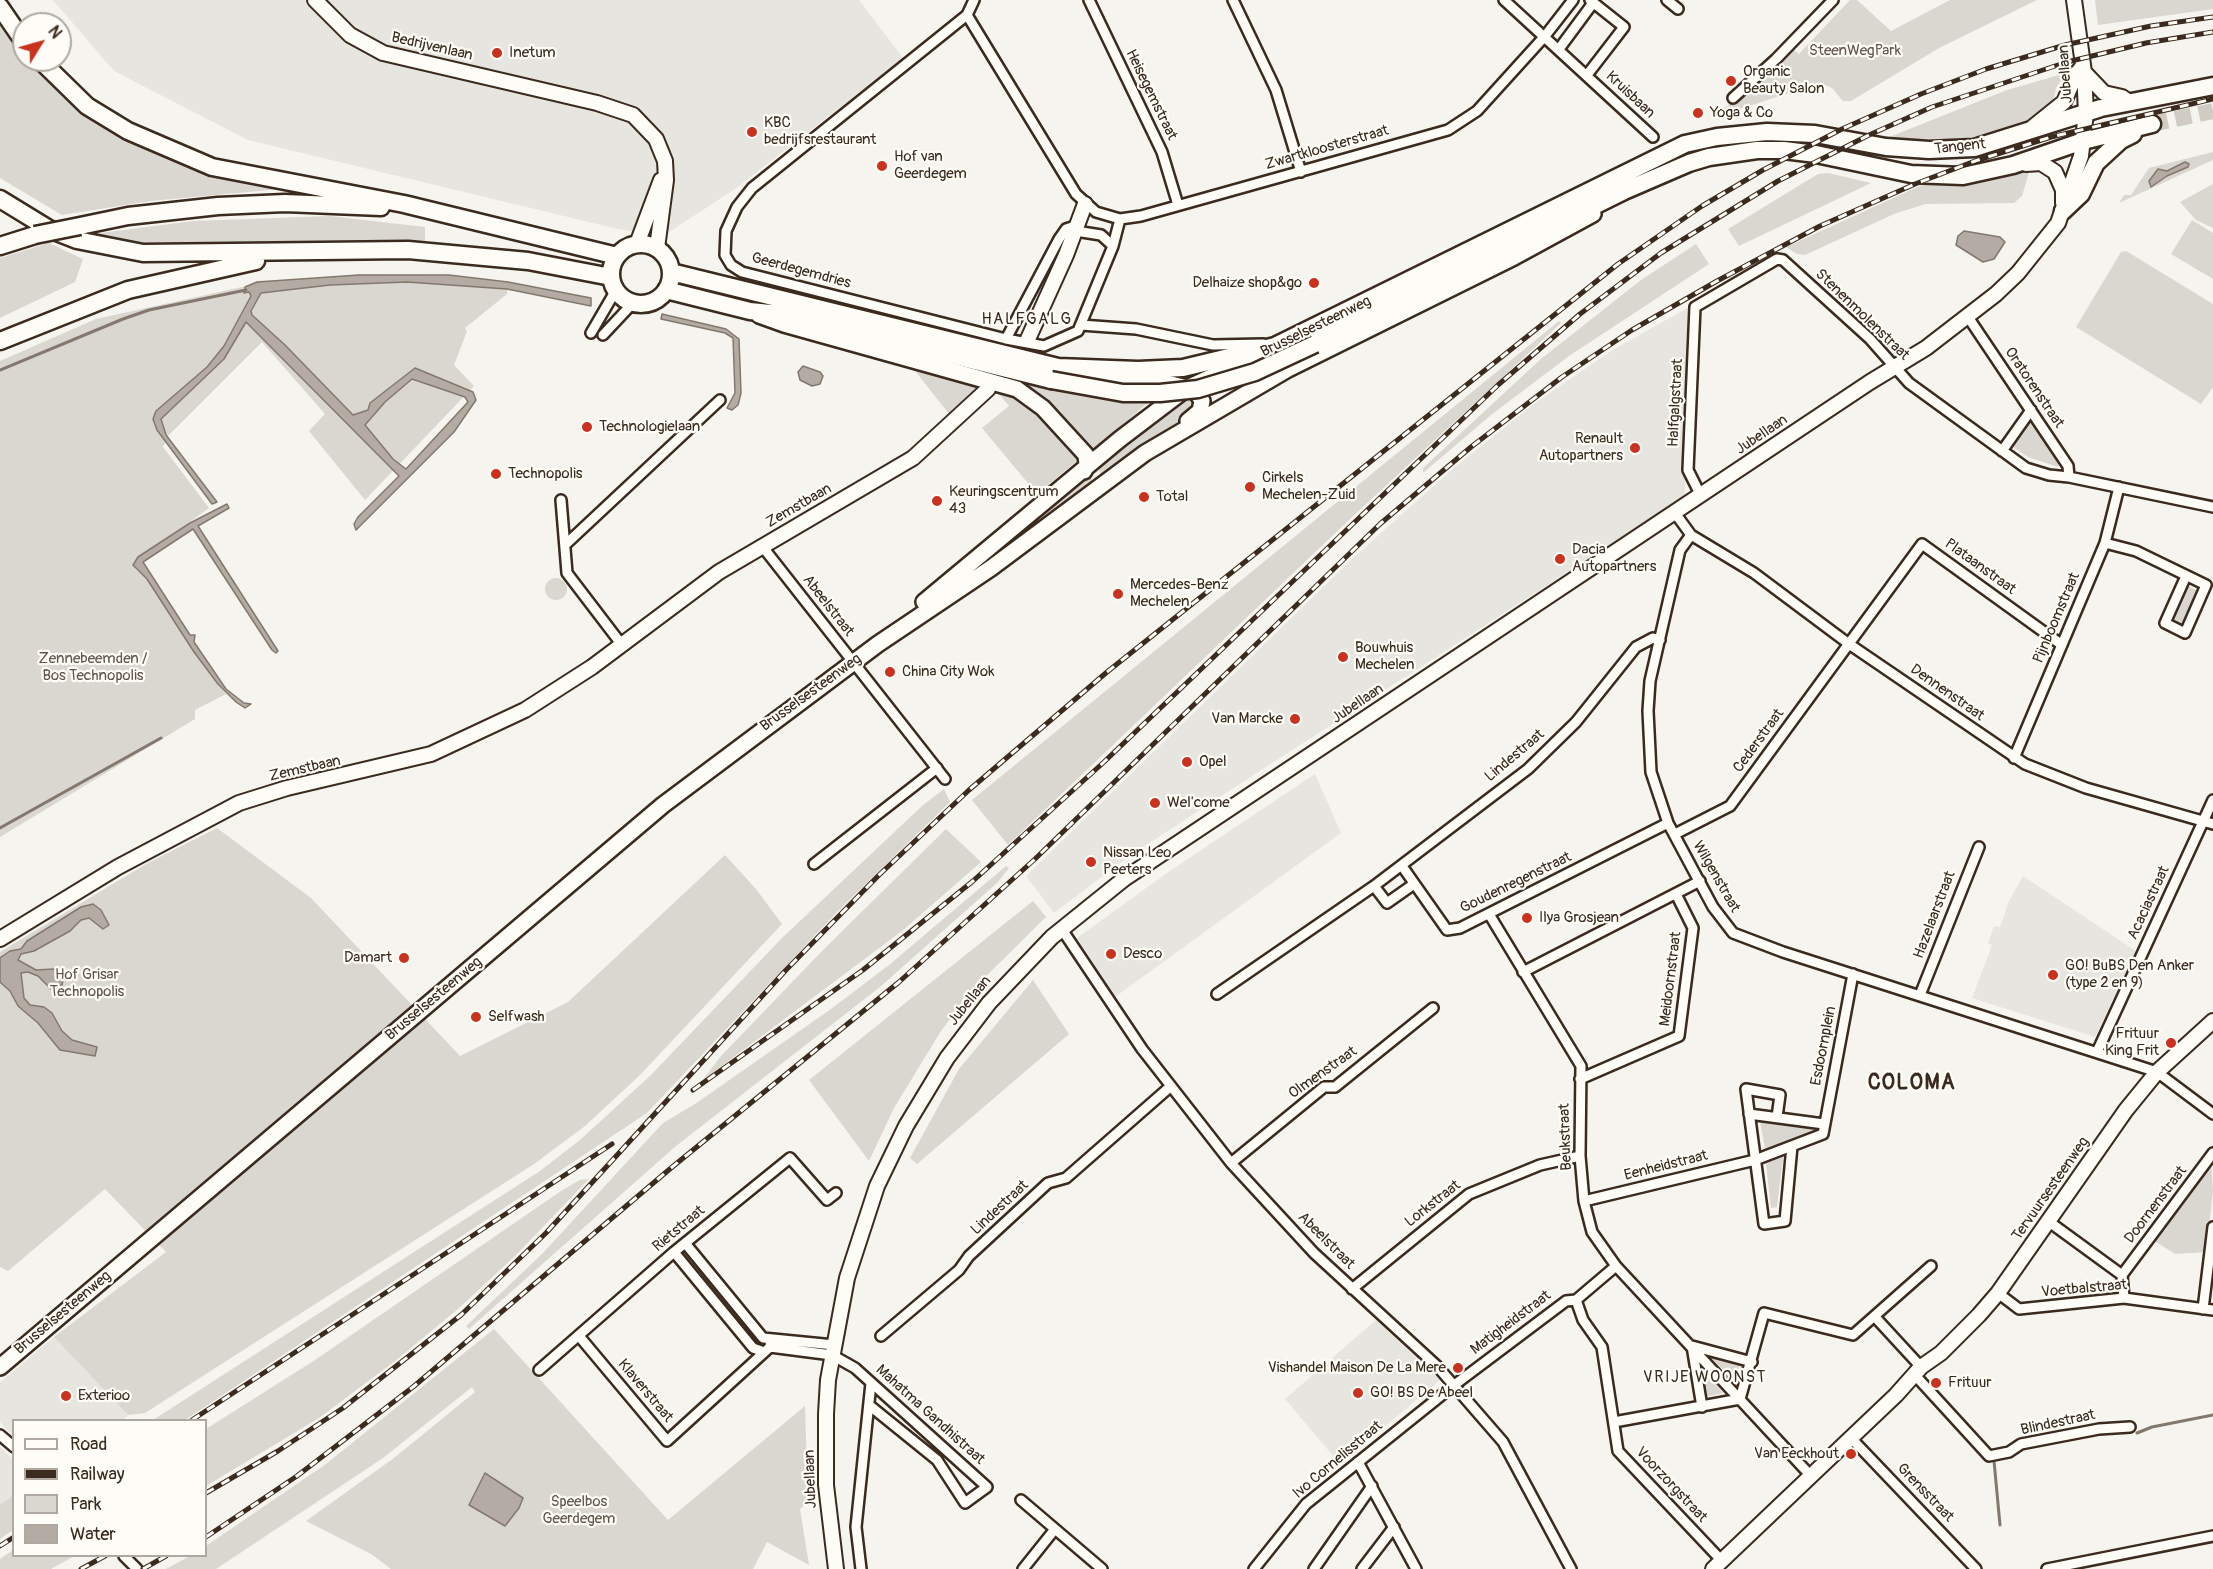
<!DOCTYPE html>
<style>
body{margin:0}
#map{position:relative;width:2213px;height:1569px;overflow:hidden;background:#f5f4ee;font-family:Pangolin,sans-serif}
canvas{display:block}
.legend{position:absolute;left:12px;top:1419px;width:195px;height:138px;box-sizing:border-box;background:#fdfcf7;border:2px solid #afa8a0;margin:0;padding:8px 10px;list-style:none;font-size:18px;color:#3b2a1e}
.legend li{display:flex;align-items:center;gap:12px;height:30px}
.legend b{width:30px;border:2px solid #afa8a0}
.north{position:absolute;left:12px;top:12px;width:60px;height:60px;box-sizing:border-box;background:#fdfcf7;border:2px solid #afa8a0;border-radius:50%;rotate:53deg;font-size:16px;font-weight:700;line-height:24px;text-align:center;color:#3b2a1e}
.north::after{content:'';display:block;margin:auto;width:21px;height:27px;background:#c8321e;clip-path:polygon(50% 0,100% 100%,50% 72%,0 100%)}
</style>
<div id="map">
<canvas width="2213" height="1569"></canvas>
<ul class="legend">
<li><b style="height:8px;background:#fdfcf7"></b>Road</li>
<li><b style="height:8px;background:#3b2a1e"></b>Railway</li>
<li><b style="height:16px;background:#dad6d0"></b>Park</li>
<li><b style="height:16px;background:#b4aca4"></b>Water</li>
</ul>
<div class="north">N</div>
</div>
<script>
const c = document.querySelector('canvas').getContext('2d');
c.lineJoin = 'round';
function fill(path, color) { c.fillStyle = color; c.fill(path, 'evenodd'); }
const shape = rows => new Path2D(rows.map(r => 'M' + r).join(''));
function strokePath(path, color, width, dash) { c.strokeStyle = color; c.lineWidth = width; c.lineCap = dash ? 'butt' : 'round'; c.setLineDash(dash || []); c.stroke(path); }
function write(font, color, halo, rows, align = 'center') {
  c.font = font + ' Pangolin,sans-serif'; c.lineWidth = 4.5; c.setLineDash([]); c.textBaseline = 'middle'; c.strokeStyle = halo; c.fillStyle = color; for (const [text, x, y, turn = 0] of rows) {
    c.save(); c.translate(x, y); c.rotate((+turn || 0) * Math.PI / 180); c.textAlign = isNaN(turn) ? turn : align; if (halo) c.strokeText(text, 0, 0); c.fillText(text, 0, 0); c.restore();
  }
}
fill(shape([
 [53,0,859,0,903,58,735,189,663,236,618,229,248,140,114,71],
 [1689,307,1685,496,1215,800,1124,860,1054,913,1026,876,1353,558,1455,467,1535,403,1611,351],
 [1315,774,1341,833,1115,997,1077,938,1167,873],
 [2023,876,2136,951,2095,1037,1972,998,1992,945,1988,943,1994,926,2000,927,2009,901],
 [1376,1320,1440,1380,1340,1464,1285,1399],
 [54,1337,128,1415,123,1420,14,1420,13,1436,0,1422,0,1382],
 [0,1446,14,1461,13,1495,0,1505]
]), '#e7e5df');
fill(shape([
 [1850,0,1857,0,1891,31,1950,0,2037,0,1939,48,1851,101,1843,101,1832,88,1819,83,1719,116,1717,113,1740,97,1791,47,1799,54],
 [2095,0,2213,0,2213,9,2098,25],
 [0,15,24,50,24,60,31,60,97,122,194,168,280,189,151,201,62,215,0,178],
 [2066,73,2056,88,2053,102,2029,123,2002,131,1942,143,1887,138,2007,90],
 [2213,152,2213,160,2119,203,2124,195,2131,195,2149,168],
 [2030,169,2022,196,2014,203,1925,204,1894,214,1805,255,1797,254,1786,247,1924,184,1975,182],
 [1828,173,1871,183,1739,246,1728,229,1818,174],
 [2213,184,2213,228,2196,220,2180,202],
 [329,216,425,227,425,243,213,250,127,244,96,238,93,234,193,221],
 [2192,220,2213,233,2213,279,2171,254],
 [49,243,83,259,75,282,0,318,0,258],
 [1696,244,1709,264,1569,356,1491,415,1423,473,1423,468,1541,359,1641,280],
 [2126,251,2213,304,2213,387,2201,404,2076,327,2121,252],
 [361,274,449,275,508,282,507,294,465,328,467,331,454,365,474,386,365,500,309,431,325,414,262,342,168,436,163,447,209,508,134,562,136,570,147,579,194,652,226,694,195,710,195,719,0,837,0,361,96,319,242,287],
 [1559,321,1561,323,1350,519,1008,845,972,800],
 [912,367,981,384,949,414],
 [1009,377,1151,400,1091,452,1060,420,1045,398],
 [1002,388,1029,402,1078,451,1079,459,1037,494,982,428,1009,406,998,393],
 [1182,401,1190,401,1193,407,1188,416,1101,477,1099,468,1104,461],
 [2029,419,2058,462,2058,467,2028,457,2010,445],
 [1090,472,1094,486,981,567,977,566],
 '545 589a11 11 0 1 1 22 0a11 11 0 1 1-22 0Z',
 [2186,585,2198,591,2183,625,2170,620],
 [944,789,950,802,838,911,647,1113,185,1420,153,1420,540,1171,580,1140,651,1075,782,938,922,806],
 [217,828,311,898,460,1056,568,1002,725,855,756,889,782,924,639,1076,585,1126,534,1164,145,1413,128,1415,54,1337,166,1252,105,1189,8,1271,0,1267,0,952,146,864],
 [946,829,981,862,902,931,703,1080,720,1057,826,947],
 [1006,866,1009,868,998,882,880,987,676,1146,469,1329,466,1326,542,1254,663,1123,695,1104,831,1009,889,965],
 [1033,901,1046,917,974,988,941,1031,894,1108,869,1161,809,1080],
 [1033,980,1069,1034,917,1164,910,1158,959,1069],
 [1760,1121,1820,1129,1819,1132,1765,1149],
 [1783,1157,1777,1207,1771,1208,1766,1163],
 [2211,1162,2213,1191,2206,1252,2175,1254,2153,1240],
 [589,1179,515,1256,458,1309,395,1361,319,1418,206,1486,206,1429,315,1360,561,1191,580,1180],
 [494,1329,668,1520,805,1406,808,1501,800,1509,809,1565,767,1542,753,1569,391,1569,371,1554,306,1521,394,1458,475,1392,472,1387,383,1458,216,1569,166,1569,190,1556,206,1556,206,1546,326,1464],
 [489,1474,522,1498,504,1526,469,1504],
 [1709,1355,1740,1363,1735,1383],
 [1698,1364,1723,1393,1705,1397],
 [13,1495,13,1530,0,1539,0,1505],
 [13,1550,14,1556,74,1556,51,1569,0,1569,0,1559]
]), '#dad6d0');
const water = shape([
 [2185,162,2189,164,2188,167,2167,176,2151,187,2149,181,2158,169,2167,171,2185,162],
 [1964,231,2000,237,2005,242,1994,259,1983,262,1956,245,1958,236,1964,231],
 [359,275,449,275,508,282,591,298,591,306,507,289,407,282,330,285,261,293,251,311,252,315,285,345,353,415,368,410,370,403,415,368,473,392,476,400,454,432,356,530,354,524,358,517,399,476,246,322,224,359,161,419,166,435,217,502,212,504,157,430,153,419,156,411,207,367,224,346,251,296,249,292,244,293,245,287,257,282,359,275],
 [412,379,465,397,468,402,406,469,393,459,365,425,385,402,412,379],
 [662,314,726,329,739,339,741,393,738,405,732,410,727,408,735,393,733,338,725,333,661,319,662,314],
 [803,366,820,372,823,376,820,384,812,386,800,380,798,372,803,366],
 [227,504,229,508,198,526,278,651,276,653,272,650,193,529,143,562,190,635,195,635,194,642,226,689,244,703,251,704,245,708,236,702,218,684,194,652,147,579,133,565,138,557,190,523,227,504],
 [93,904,101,910,109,925,103,929,89,918,81,920,70,931,34,951,21,954,18,960,36,970,54,969,64,975,62,985,51,989,38,976,28,972,21,973,24,998,30,1005,44,1007,52,1013,62,1031,72,1040,97,1047,95,1056,60,1050,38,1023,18,1006,10,991,0,982,0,958,10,951,21,949,27,941,81,907,93,904],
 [485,1473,523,1498,519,1508,505,1526,469,1505,485,1473]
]);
fill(water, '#b4aca4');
strokePath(water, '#84786e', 1.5);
strokePath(shape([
 [0,370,123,319,149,310,246,290],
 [0,828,161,738],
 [2137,1433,2152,1427,2213,1415],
 [1994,1461,2000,1525]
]), '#84786e', 3);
strokePath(shape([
 [2152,124,2213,111]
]), '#d0ccc4', 16, [16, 8]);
const street = shape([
 [974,0,967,15,752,188,737,207,726,231,725,255,731,265,742,272,1006,339,1044,346,1078,331,1113,246,1120,219],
 [1089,0,1162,152,1178,205],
 [1233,0,1276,90,1301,172],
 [1504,0,1653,137],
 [1667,0,1678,9],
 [967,15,1076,194,1096,212,1120,219,1141,216,1448,130,1477,111,1545,36,1573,0],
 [1559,49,1593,3],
 [1587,75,1624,27,1590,0],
 [1733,98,1776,59,1833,0],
 [1082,232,1101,235,1113,246],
 [1968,317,2068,466,2069,477],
 [1081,325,1136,329,1213,345,1263,344],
 [591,333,616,290],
 [603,335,633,303],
 [1006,339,1059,239,1066,229,1075,226],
 [2002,451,2031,410],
 [1701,496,1688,470,1695,307,1777,259,1783,260,1870,339,1909,383,2026,468,2049,475,2069,477,2213,507],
 [561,500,567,573,622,645],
 [1675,513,1691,535,1680,550,1650,681,1648,711,1651,772,1668,823,1713,907,1733,933,1783,952,2157,1072,2213,1114],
 [1691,535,1754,573,1849,644,2025,764,2086,788,2213,824],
 [2105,543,2136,551,2206,585,2185,633,2165,623,2186,576],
 [565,545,720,400],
 [762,546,945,779],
 [2014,758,2105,543,2119,487],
 [1675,834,1730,806,1922,544,2062,645],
 [814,864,937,768],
 [1402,866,1447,930,1460,928,1668,823],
 [1374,886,1387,903,1414,884],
 [1489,914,1581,1066,1580,1156,1584,1201,1592,1232,1616,1266,1811,1476],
 [1061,928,1142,1049,1231,1163,1314,1253,1437,1366,1503,1442,1571,1569],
 [1523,972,1700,881],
 [1217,994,1374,886,1528,769,1576,722,1636,647,1653,638,1660,640],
 [1920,995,1979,847],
 [2097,1052,2213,800],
 [1580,1079,1679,1036,1693,928,1676,894],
 [1749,1114,1824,1124],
 [1777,1117,1780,1095,1746,1089,1764,1224,1785,1221,1792,1146],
 [1231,1163,1324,1087,1335,1087,1433,1008],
 [1584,1201,1755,1160,1823,1134,1853,974],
 [2048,1221,2122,1275,2124,1298],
 [685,1243,763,1338,834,1345],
 [674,1252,753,1348,764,1352],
 [2122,1275,2213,1153],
 [1352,1289,1469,1194,1540,1165,1580,1156],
 [1998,1293,2019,1309,2124,1298,2213,1310],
 [1576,1300,1583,1320,1602,1347,1618,1451,1722,1561],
 [2203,1309,2213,1227],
 [1875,1317,1921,1367],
 [579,1336,667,1441,770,1347,771,1339],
 [881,1336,959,1270,969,1256,1048,1183,1066,1178,1171,1086],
 [770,1347,832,1355,855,1368,987,1487,965,1503,937,1460,869,1405],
 [539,1370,674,1252,790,1158,827,1200,836,1193],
 [1914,1374,1989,1456,2009,1452,2021,1444,2099,1429,2130,1427],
 [1702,1407,1692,1346,1752,1362],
 [1614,1422,1740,1399,1764,1313,1853,1335,1931,1266],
 [0,1435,14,1447],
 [1851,1438,1976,1569],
 [1358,1462,1416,1569],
 [1021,1500,1102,1569],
 [124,1556,137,1569],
 [861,1569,856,1527,871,1383],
 [1023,1569,1055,1529],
 [1254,1569,1306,1504,1453,1386,1566,1301,1576,1300,1616,1266],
 [1314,1569,1372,1486],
 [1362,1569,1394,1527],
 [2047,1569,2213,1536]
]);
const secondary = shape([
 [315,0,350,35,383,53,597,103,633,115,656,139,665,161,666,180,657,248],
 [2084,72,2104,93,2122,97,2129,102],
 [2033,127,2064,102,2076,74,2083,66],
 [2026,164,2041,163,2055,172,2063,190,2063,203],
 [637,244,661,180],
 [1028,339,1066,255,1085,204],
 [0,939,118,867,239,803,287,788,431,754,525,710,592,667,719,572,913,458,988,389],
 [836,1569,826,1485,826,1414,828,1380,847,1278,877,1186,906,1126,947,1058,989,1003,1052,937,1124,879,1870,382,1926,348,1996,294,2018,273,2058,223,2081,156,2086,113,2084,72,2074,0],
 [1713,1569,1896,1395,1921,1367,1941,1353,1979,1315,1998,1293,2126,1110,2157,1072,2213,1021]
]);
const primary = shape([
 [759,315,784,324,1017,389,1043,408,1086,455,1087,465,1084,471],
 [1079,373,1124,381,1167,383,1187,388,1196,391,1202,401,1200,411,1188,421],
 [924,602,1120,439,1187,388,1261,354],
 [0,1367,663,805,878,644,991,568,1145,453,1288,369,1514,257,1593,214]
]);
const highway = shape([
 [0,7,24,42],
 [40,60,87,106,128,131,212,167,404,204,617,256],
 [0,199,49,229,77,240,143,253,408,250,528,261,611,277],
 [2063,211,2081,194,2096,163,2121,140,2133,134],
 [80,226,128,216,218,206,285,203,381,207],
 '611 274a30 30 0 1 1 60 0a30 30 0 1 1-60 0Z',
 [0,246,35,235],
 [671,272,1058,367,1138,370,1183,368,1275,346,1685,144,1717,137,1767,132,1815,134,1886,147,1929,150,1974,148,2101,108,2213,86],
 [666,290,750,311,790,315,1051,380],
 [0,341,128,290,256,261],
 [1315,344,1624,191,1689,163,1709,157,1757,150,1784,150,1816,154,1911,174,1963,176,2013,165,2083,141,2152,124]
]);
strokePath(street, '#3b2a1e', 14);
strokePath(secondary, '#3b2a1e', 18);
strokePath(primary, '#3b2a1e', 20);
strokePath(highway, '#3b2a1e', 21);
strokePath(street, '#fdfcf7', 9);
strokePath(secondary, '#fdfcf7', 14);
strokePath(primary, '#fdfcf7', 15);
strokePath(highway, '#fdfcf7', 16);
const rail = shape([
 [693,1090,863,970,973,881,1104,762,1498,385,1580,314,1661,253,1778,181,1869,135,1932,107,2067,62,2146,43,2213,32],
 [192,1420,612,1144],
 [206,1493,278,1451,343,1408,461,1315,546,1233,786,970,878,876,969,790,1107,672,1618,264,1702,206,1763,170,1842,129,1921,94,1986,69,2065,45,2151,26,2213,17],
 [206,1537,297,1476,413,1387,671,1168,899,982,1035,859,1380,524,1471,447,1562,377,1632,330,1717,281,1820,226,1915,184,1975,161,2051,137,2213,99],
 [0,1546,14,1537],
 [81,1569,105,1556],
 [143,1569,166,1556]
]);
strokePath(rail, '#3b2a1e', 5);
strokePath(rail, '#fdfcf7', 3, [9]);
const highwayBridge = shape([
 [35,235,80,226],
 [1051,380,1123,393,1160,393,1198,389,1255,372,1315,344]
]);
strokePath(highwayBridge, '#3b2a1e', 21, []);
strokePath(highwayBridge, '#fdfcf7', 16);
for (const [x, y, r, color] of [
 [497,53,6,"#c8321e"],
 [1731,81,6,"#c8321e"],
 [1698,113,6,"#c8321e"],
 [752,132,6,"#c8321e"],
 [882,166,6,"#c8321e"],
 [1314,283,6,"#c8321e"],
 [587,427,6,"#c8321e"],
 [1635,448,6,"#c8321e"],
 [496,474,6,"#c8321e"],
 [1250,487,6,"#c8321e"],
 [1144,497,6,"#c8321e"],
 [937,501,6,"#c8321e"],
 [1560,559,6,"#c8321e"],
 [1118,594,6,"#c8321e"],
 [1343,657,6,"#c8321e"],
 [890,672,6,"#c8321e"],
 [1295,719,6,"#c8321e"],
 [1187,762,6,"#c8321e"],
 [1155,803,6,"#c8321e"],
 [1091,862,6,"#c8321e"],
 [1527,918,6,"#c8321e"],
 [1111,954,6,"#c8321e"],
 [404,958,6,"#c8321e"],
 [2053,975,6,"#c8321e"],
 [476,1017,6,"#c8321e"],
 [2171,1043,6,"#c8321e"],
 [1458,1368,6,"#c8321e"],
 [1936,1383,6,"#c8321e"],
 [1358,1393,6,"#c8321e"],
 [66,1396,6,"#c8321e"],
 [1851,1454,6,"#c8321e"]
]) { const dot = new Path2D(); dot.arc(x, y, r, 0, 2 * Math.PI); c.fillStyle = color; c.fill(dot); strokePath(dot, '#fdfcf7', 2); }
write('15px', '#3b2a1e', '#fdfcf7', [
 ["Bedrijvenlaan",432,47,13],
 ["Jubellaan",2066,74,-94],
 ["Heisegemstraat",1151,95,64],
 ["Kruisbaan",1630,95,43],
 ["Tangent",1960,147,-6],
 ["Zwartkloosterstraat",1327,148,-16],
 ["Geerdegemdries",801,271,15],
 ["Stenenmolenstraat",1862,315,44],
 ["Brusselsesteenweg",1316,327,-26],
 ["Oratorenstraat",2034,388,56],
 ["Halfgalgstraat",1676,403,-87],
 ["Jubellaan",1762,435,-34],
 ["Zemstbaan",799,506,-30],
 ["Plataanstraat",1980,567,36],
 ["Abeelstraat",828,606,52],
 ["Pijnboomstraat",2057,618,-67],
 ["Brusselsesteenweg",811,693,-36],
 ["Dennenstraat",1947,693,35],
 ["Jubellaan",1358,704,-34],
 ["Cederstraat",1759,741,-54],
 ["Lindestraat",1515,756,-40],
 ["Zemstbaan",305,769,-13],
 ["Wilgenstraat",1716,877,60],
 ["Goudenregenstraat",1516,883,-26],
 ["Acaciastraat",2149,903,-65],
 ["Hazelaarstraat",1935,915,-69],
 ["Meidoornstraat",1671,979,-83],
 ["Brusselsesteenweg",434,999,-40],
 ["Jubellaan",970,1001,-51],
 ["Esdoornplein",1824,1046,-79],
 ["Olmenstraat",1323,1073,-35],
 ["Beukstraat",1566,1137,-92],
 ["Eenheidstraat",1666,1166,-14],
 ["Tervuursesteenweg",2051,1189,-55],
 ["Lorkstraat",1433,1204,-38],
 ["Doornenstraat",2156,1205,-53],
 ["Lindestraat",1000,1208,-43],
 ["Rietstraat",679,1229,-40],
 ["Abeelstraat",1326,1241,45],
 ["Voetbalstraat",2084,1289,-5],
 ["Brusselsesteenweg",63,1313,-40],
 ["Matigheidstraat",1511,1323,-37],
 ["Klaverstraat",645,1391,50],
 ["Mahatma Gandhistraat",930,1415,42],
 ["Blindestraat",2058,1423,-12],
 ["Ivo Cornelisstraat",1338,1460,-40],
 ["Jubellaan",811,1479,-92],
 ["Voorzorgstraat",1671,1485,47],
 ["Grensstraat",1925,1493,46]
]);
write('15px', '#63554a', '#fdfcf7', [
 ["SteenWegPark",1855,51],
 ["Zennebeemden /",93,659],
 ["Bos Technopolis",93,676],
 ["Hof Grisar",87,975],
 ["Technopolis",87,992],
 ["Speelbos",579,1502],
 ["Geerdegem",579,1519]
]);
write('15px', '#3b2a1e', '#fdfcf7', [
 ["Inetum",509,53],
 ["Organic",1743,72],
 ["Beauty Salon",1743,89],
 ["Yoga & Co",1710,113],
 ["KBC",764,123],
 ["bedrijfsrestaurant",764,140],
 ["Hof van",894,157],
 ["Geerdegem",894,174],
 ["Delhaize shop&go",1302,283,"right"],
 ["Technologielaan",599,427],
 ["Renault",1623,439,"right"],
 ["Autopartners",1623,456,"right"],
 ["Technopolis",508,474],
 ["Cirkels",1262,478],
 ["Mechelen-Zuid",1262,495],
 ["Keuringscentrum",949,492],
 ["43",949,509],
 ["Total",1156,497],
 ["Dacia",1572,550],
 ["Autopartners",1572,567],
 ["Mercedes-Benz",1130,585],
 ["Mechelen",1130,602],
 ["Bouwhuis",1355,648],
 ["Mechelen",1355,665],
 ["China City Wok",902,672],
 ["Van Marcke",1283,719,"right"],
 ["Opel",1199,762],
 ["Wel'come",1167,803],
 ["Nissan Leo",1103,853],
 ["Peeters",1103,870],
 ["Ilya Grosjean",1539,918],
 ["Desco",1123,954],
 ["Damart",392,958,"right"],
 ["GO! BuBS Den Anker",2065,966],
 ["(type 2 en 9)",2065,983],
 ["Selfwash",488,1017],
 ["Frituur",2159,1034,"right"],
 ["King Frit",2159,1051,"right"],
 ["Vishandel Maison De La Mere",1446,1368,"right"],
 ["Frituur",1948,1383],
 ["GO! BS De Abeel",1370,1393],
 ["Exterioo",78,1396],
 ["Van Eeckhout",1839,1454,"right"]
], 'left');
c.letterSpacing = '1.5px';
write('16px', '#3b2a1e', '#fdfcf7', [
 ["HALFGALG",1027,320],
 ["VRIJE WOONST",1705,1378]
]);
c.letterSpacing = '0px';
c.letterSpacing = '1.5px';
write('bold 21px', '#3b2a1e', '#fdfcf7', [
 ["COLOMA",1912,1084]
]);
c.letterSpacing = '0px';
</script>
